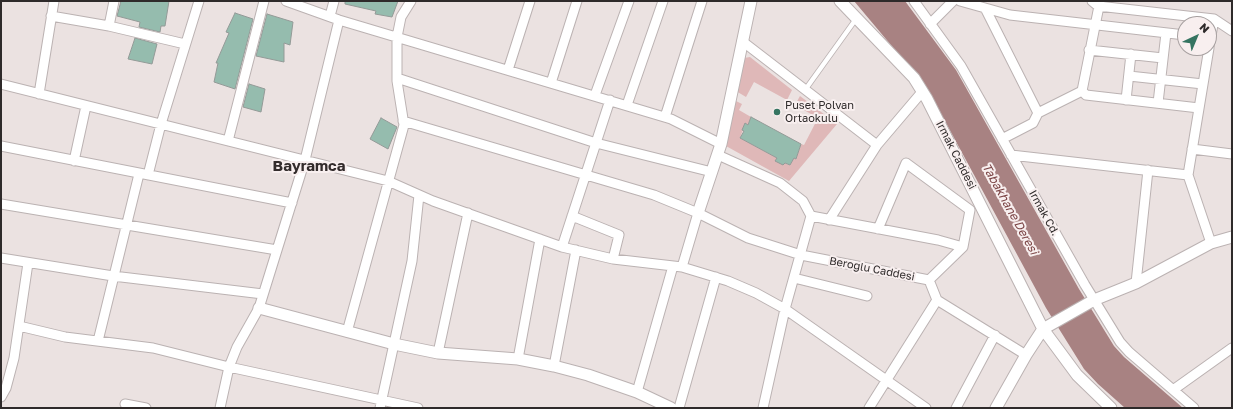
<!DOCTYPE html>
<meta charset="utf-8">
<style>
body{margin:0}
#map{position:relative;width:1233px;height:409px;overflow:hidden;background:#ebe2e1;font-family:"Golos Text",sans-serif}
canvas{display:block}
.frame{position:absolute;inset:0;border:2px solid #2e2a2a;pointer-events:none}
.north{position:absolute;left:1177px;top:16px;width:40px;height:40px;box-sizing:border-box;background:#f8efef;border:1px solid #a7a0a0;border-radius:50%;rotate:44deg;font-size:11px;font-weight:700;line-height:16px;text-align:center;color:#2e2a2a}
.north::after{content:'';display:block;margin:auto;width:14px;height:18px;background:#357461;clip-path:polygon(50% 0,100% 100%,50% 72%,0 100%)}
</style>
<div id="map">
<canvas width="1233" height="409"></canvas>
<div class="frame"></div>
<div class="north">N</div>
</div>
<script>
const c = document.querySelector('canvas').getContext('2d');
c.lineJoin = 'round';
function fill(path, color) { c.fillStyle = color; c.fill(path, 'evenodd'); }
const shape = rows => new Path2D(rows.map(r => 'M' + r).join(''));
function strokePath(path, color, width, dash) { c.strokeStyle = color; c.lineWidth = width; c.lineCap = dash ? 'butt' : 'round'; c.setLineDash(dash || []); c.stroke(path); }
function write(font, color, halo, rows, align = 'center') {
  c.font = font + ' "Golos Text",sans-serif'; c.lineWidth = 4; c.setLineDash([]); c.textBaseline = 'middle'; c.strokeStyle = halo; c.fillStyle = color; for (const [text, x, y, turn = 0] of rows) {
    c.save(); c.translate(x, y); c.rotate((+turn || 0) * Math.PI / 180); c.textAlign = isNaN(turn) ? turn : align; if (halo) c.strokeText(text, 0, 0); c.fillText(text, 0, 0); c.restore();
  }
}
fill(shape([
 [750,57,792,90,787,100,754,82,746,97,736,91,744,58],
 [800,96,837,124,789,181,726,146,734,100,742,104,739,110,751,117,748,125,745,124,740,138,777,158,776,161,790,165,794,158,796,159,801,144,804,145,818,118,795,105]
]), '#dfb8b8');
fill(shape([
 [854,1,905,1,956,70,1079,289,1114,346,1124,357,1183,408,1125,408,1098,384,1084,369,1046,308,927,88]
]), '#a88282');
const building = shape([
 [121,1,169,1,165,26,161,26,160,32,139,27,140,22,117,16,121,1],
 [345,1,398,1,392,17,375,14,376,11,345,4,345,1],
 [235,13,253,19,235,89,214,82,218,63,216,63,229,33,226,32,235,13],
 [267,14,293,22,290,45,284,43,284,62,256,56,267,14],
 [135,38,157,44,152,64,128,59,135,38],
 [249,84,265,89,261,112,243,107,249,84],
 [751,117,801,144,796,159,794,158,790,165,785,163,783,165,775,161,777,158,740,138,744,131,742,130,745,123,748,125,751,117],
 [381,118,397,127,388,149,370,139,381,118]
]);
fill(building, '#95bcae');
strokePath(building, '#939a97', 1);
const service = shape([
 [805,90,856,19]
]);
const minor = shape([
 [286,1,339,20,671,119,721,144],
 [914,1,961,66,1085,285,1120,342,1129,352,1194,408],
 [960,1,1010,15,1185,35],
 [1092,1,1098,6,1214,19,1232,31],
 [985,8,1038,113],
 [51,16,109,26,185,44],
 [330,16,334,1],
 [930,24,953,1],
 [109,26,114,1],
 [742,41,877,145],
 [1209,47,1214,19],
 [1209,48,1188,175,1211,243],
 [1089,50,1163,58],
 [508,70,530,1],
 [1129,76,1203,84],
 [397,78,596,143,712,172],
 [551,83,577,1],
 [1,84,388,181,433,201,562,247,613,259,682,267,728,281,756,293,785,309,926,408],
 [1082,91,1086,95,1199,108],
 [1082,91,1100,1],
 [39,94,54,1],
 [595,95,629,1],
 [1126,100,1131,54],
 [1158,103,1166,33],
 [627,105,663,1],
 [665,117,702,1],
 [403,121,654,195,698,213,748,238,801,255,929,280,937,300,1026,355],
 [1002,139,1033,123,1038,113,1082,91],
 [228,141,264,1],
 [1,146,292,203],
 [1192,149,1232,154],
 [718,155,780,183,803,201,811,216,785,309,763,408],
 [1011,155,1188,175],
 [74,161,86,106],
 [148,175,161,124,199,1],
 [1,204,277,250],
 [572,216,619,235,613,259],
 [811,216,938,240,963,247],
 [829,220,877,145,922,92],
 [878,229,906,163,970,210,963,247,929,280],
 [562,247,610,100],
 [1,258,113,276,263,294],
 [682,267,698,213],
 [794,278,867,296],
 [1136,283,1148,170],
 [19,326,65,337,153,348,229,367,418,408],
 [347,332,404,125,397,81,397,37,401,17,411,1],
 [98,341,139,174],
 [438,353,468,213],
 [518,359,540,239],
 [554,366,576,250],
 [1173,390,1232,348],
 [637,392,673,266],
 [1,397,6,388,14,358,28,263],
 [125,404,146,408],
 [220,408,229,367,237,347,259,308,305,160,339,20],
 [380,408,412,261,419,195],
 [679,408,716,277],
 [869,408,937,300],
 [956,408,995,335]
]);
const tertiary = shape([
 [840,1,914,78,927,99,1043,329,1077,375,1111,408],
 [698,213,721,144,751,1],
 [259,308,394,344,438,353,518,359,554,366,588,375,637,392,671,408],
 [996,408,1026,355,1043,329,1094,300,1136,283,1211,243,1232,237]
]);
strokePath(service, '#bbb2b2', 6);
strokePath(minor, '#bbb2b2', 11);
strokePath(tertiary, '#bbb2b2', 13);
strokePath(service, '#fff', 4.5);
strokePath(minor, '#fff', 9);
strokePath(tertiary, '#fff', 11);
for (const [x, y, r, color] of [
 [777,112,4,"#357461"]
]) { const dot = new Path2D(); dot.arc(x, y, r, 0, 2 * Math.PI); c.fillStyle = color; c.fill(dot); strokePath(dot, '#f8efef', 1.5); }
write('11px', '#2e2a2a', '#f8efef', [
 ["Puset Polvan",785,106],
 ["Ortaokulu",785,119]
], 'left');
write('11px', '#2e2a2a', '#f8efef', [
 ["Irmak Caddesi",956,155,63],
 ["Irmak Cd.",1044,213,61],
 ["Beroğlu Caddesi",872,269,11]
]);
write('italic 12px', '#7b4445', '#f8efef', [
 ["Tabakhane Deresi",1010,209,61]
]);
write('bold 15px', '#332c2c', '#f8efef', [
 ["Bayramca",309,166]
]);
</script>
